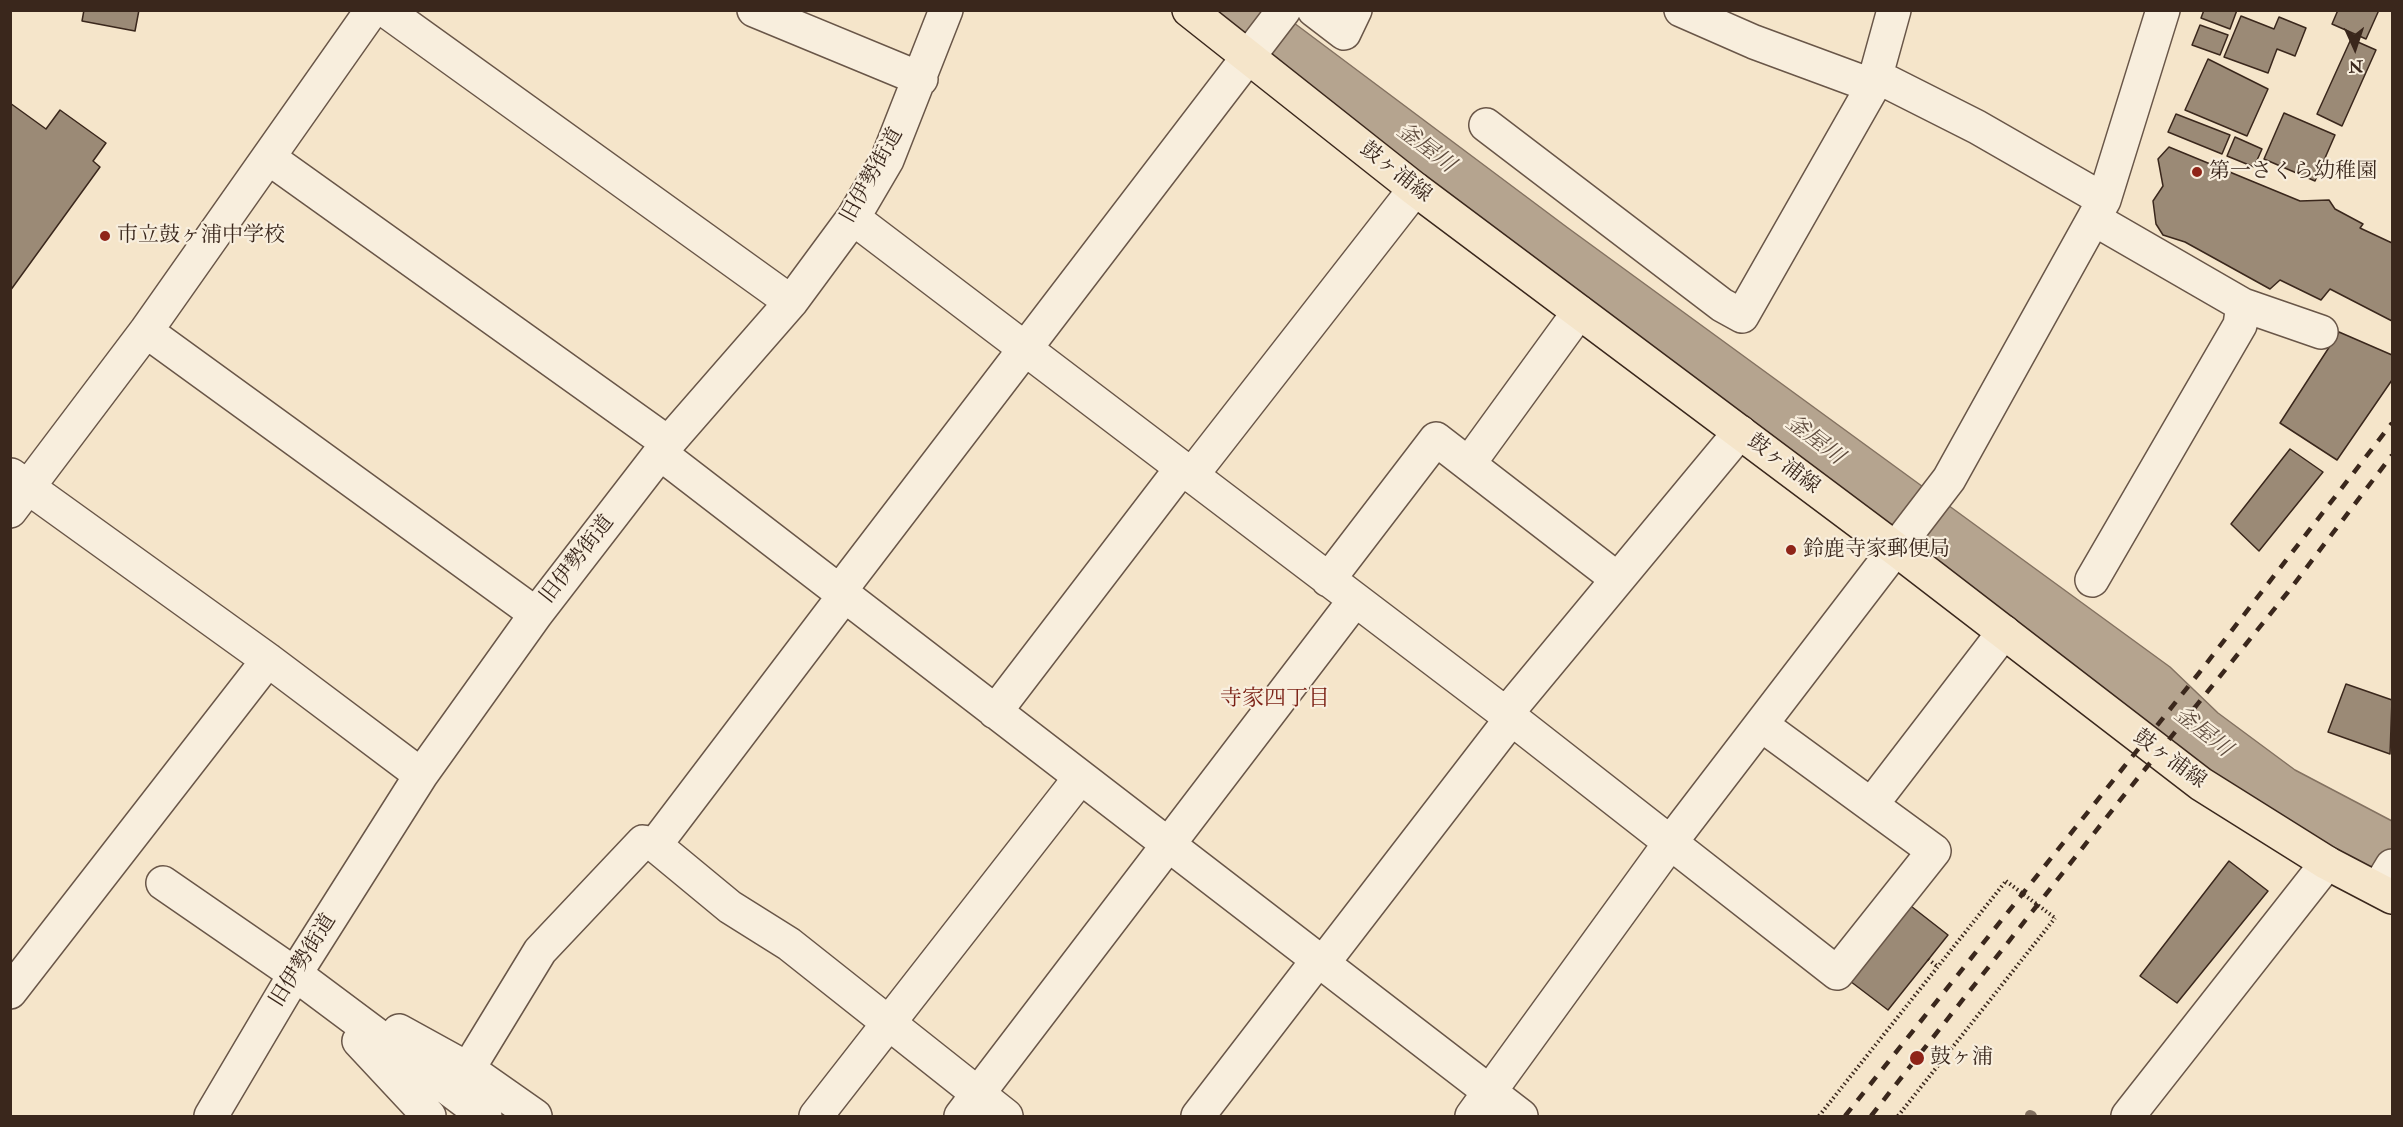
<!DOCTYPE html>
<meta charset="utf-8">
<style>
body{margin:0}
#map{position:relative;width:2403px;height:1127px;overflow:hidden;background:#f5e5ca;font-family:"IM FELL Double Pica",serif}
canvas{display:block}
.frame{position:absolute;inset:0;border:12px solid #3a271c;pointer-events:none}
.north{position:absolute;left:2325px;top:18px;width:60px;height:60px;-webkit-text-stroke:4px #f8eedd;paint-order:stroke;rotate:177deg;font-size:16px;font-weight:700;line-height:24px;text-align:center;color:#3a271c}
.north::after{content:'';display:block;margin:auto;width:21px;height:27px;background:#3a271c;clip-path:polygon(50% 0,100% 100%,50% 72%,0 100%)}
</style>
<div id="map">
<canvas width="2403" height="1127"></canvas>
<div class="frame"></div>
<div class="north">N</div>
</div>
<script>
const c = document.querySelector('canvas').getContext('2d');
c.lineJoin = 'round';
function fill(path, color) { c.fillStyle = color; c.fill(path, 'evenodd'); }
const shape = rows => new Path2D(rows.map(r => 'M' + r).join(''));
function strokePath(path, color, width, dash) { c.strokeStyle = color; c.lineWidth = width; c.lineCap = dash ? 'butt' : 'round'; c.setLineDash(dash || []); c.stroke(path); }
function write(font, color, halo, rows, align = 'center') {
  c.font = font + ' "IM FELL Double Pica","Noto Serif JP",serif'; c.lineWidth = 4.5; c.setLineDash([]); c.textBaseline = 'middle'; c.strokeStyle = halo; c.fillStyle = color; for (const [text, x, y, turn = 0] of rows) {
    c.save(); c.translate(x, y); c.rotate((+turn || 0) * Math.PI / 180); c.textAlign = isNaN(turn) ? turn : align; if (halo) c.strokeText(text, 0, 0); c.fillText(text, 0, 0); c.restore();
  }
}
const water = shape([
 [1205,11,1278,11,1568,228,2170,667,2218,713,2295,770,2392,821,2392,881,2348,858,2194,763,1205,11]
]);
fill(water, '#b5a48f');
strokePath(water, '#847261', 1.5);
strokePath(shape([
 [2030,1115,2032,1116]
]), '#847261', 10);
const building = shape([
 [84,10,139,10,135,31,82,21,84,10],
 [2204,10,2237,10,2230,29,2201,18,2204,10],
 [2338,10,2379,10,2366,39,2332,24,2338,10],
 [2241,16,2274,29,2279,17,2306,28,2295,56,2277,49,2268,73,2224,57,2241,16],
 [2200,25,2228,35,2220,55,2192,45,2200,25],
 [2351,39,2376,50,2342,126,2317,114,2351,39],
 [2208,59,2268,89,2247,136,2185,110,2208,59],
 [10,103,46,129,60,110,106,143,93,161,100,167,10,291,10,103],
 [2284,113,2335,135,2315,181,2264,159,2284,113],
 [2176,114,2230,135,2222,154,2168,132,2176,114],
 [2235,137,2262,149,2254,167,2227,156,2235,137],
 [2169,147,2300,201,2329,200,2335,209,2363,224,2360,228,2392,243,2392,321,2330,289,2321,300,2280,280,2270,289,2185,242,2163,235,2156,224,2153,201,2163,186,2158,159,2169,147],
 [2339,332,2392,355,2392,380,2337,460,2280,423,2339,332],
 [2290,449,2323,472,2259,551,2231,524,2290,449],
 [2346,684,2392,700,2390,754,2328,732,2346,684],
 [2229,861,2268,891,2177,1003,2140,976,2229,861],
 [1907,903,1948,935,1888,1010,1846,978,1907,903]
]);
fill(building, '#9b8a76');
strokePath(building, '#3a271c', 1.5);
const minor = shape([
 [385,10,791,302],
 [754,10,921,79],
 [1314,10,1344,33,1355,10],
 [1681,10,1754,42,1873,86],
 [1876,76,1977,127,2104,200],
 [1486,125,1722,305,1742,316,1873,86,1894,10],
 [269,158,668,443],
 [853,218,1506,714,1837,973,1934,851,1763,726],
 [2094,219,2243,305,2321,332],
 [146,331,536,614],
 [661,454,1521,1116],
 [1470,462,1579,312],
 [11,475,268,660,421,775],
 [1191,476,1415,189],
 [10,511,146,331,372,10],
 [1328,580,1436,439,1616,578],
 [2092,580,2240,325,2243,305],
 [839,592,1284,10],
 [995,712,1181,469],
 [1506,714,1740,432],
 [1872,804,2004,632],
 [655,845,730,907,789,944,1006,1116],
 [163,883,295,974,485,1116],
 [2378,889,2392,866],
 [1323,963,1511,719],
 [10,992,268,660],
 [399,1031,468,1069,535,1116],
 [359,1041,429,1116],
 [468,1069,540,951,643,842,655,845,844,596],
 [211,1116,295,974,421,775,536,614,668,443,791,302,853,218,887,160,946,10],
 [816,1116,1080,778],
 [961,1116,1355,600],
 [1198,1116,1318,960],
 [1472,1116,1670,843,1949,479,2104,200,2163,10],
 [2128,1116,2327,863]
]);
const major = shape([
 [1189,10,1415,189,1897,550,2201,784,2327,863,2392,897]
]);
strokePath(minor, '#695648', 36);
strokePath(major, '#3a271c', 36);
strokePath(shape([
 [1928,959,1938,967],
 [1819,1116,2006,881],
 [1898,1116,2055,918]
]), '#3a271c', 4, [1.5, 3]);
strokePath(minor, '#f8eedd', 33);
strokePath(major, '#f5e5ca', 33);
strokePath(shape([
 [1845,1116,2199,673,2392,423],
 [1871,1116,2125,794,2288,592,2392,455]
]), '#3a271c', 4.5, [10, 10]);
strokePath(shape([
 [2006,881,2055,918]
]), '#3a271c', 4, [1.5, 3]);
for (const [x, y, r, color] of [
 [2197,172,6,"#8f2418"],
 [105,236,6,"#8f2418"],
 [1791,550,6,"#8f2418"],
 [1917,1058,8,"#8f2418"]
]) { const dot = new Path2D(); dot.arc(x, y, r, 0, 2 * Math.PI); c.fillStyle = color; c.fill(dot); strokePath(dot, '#f8eedd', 2); }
write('21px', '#3a271c', '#f8eedd', [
 ["第一さくら幼稚園",2209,172],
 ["市立鼓ヶ浦中学校",117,236],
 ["鈴鹿寺家郵便局",1803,550],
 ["鼓ヶ浦",1930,1058]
], 'left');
write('21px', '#3a271c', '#f8eedd', [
 ["鼓ヶ浦線",1395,173,38],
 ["旧伊勢街道",873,176,-61],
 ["鼓ヶ浦線",1783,465,37],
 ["旧伊勢街道",578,560,-52],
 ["鼓ヶ浦線",2169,760,36],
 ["旧伊勢街道",304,961,-58]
]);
write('italic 22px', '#5f4c3e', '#f8eedd', [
 ["釜屋川",1425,149,37],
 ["釜屋川",1814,441,37],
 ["釜屋川",2202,733,38]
]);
write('22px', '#7a1f14', '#f8eedd', [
 ["寺家四丁目",1275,700]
]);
</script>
